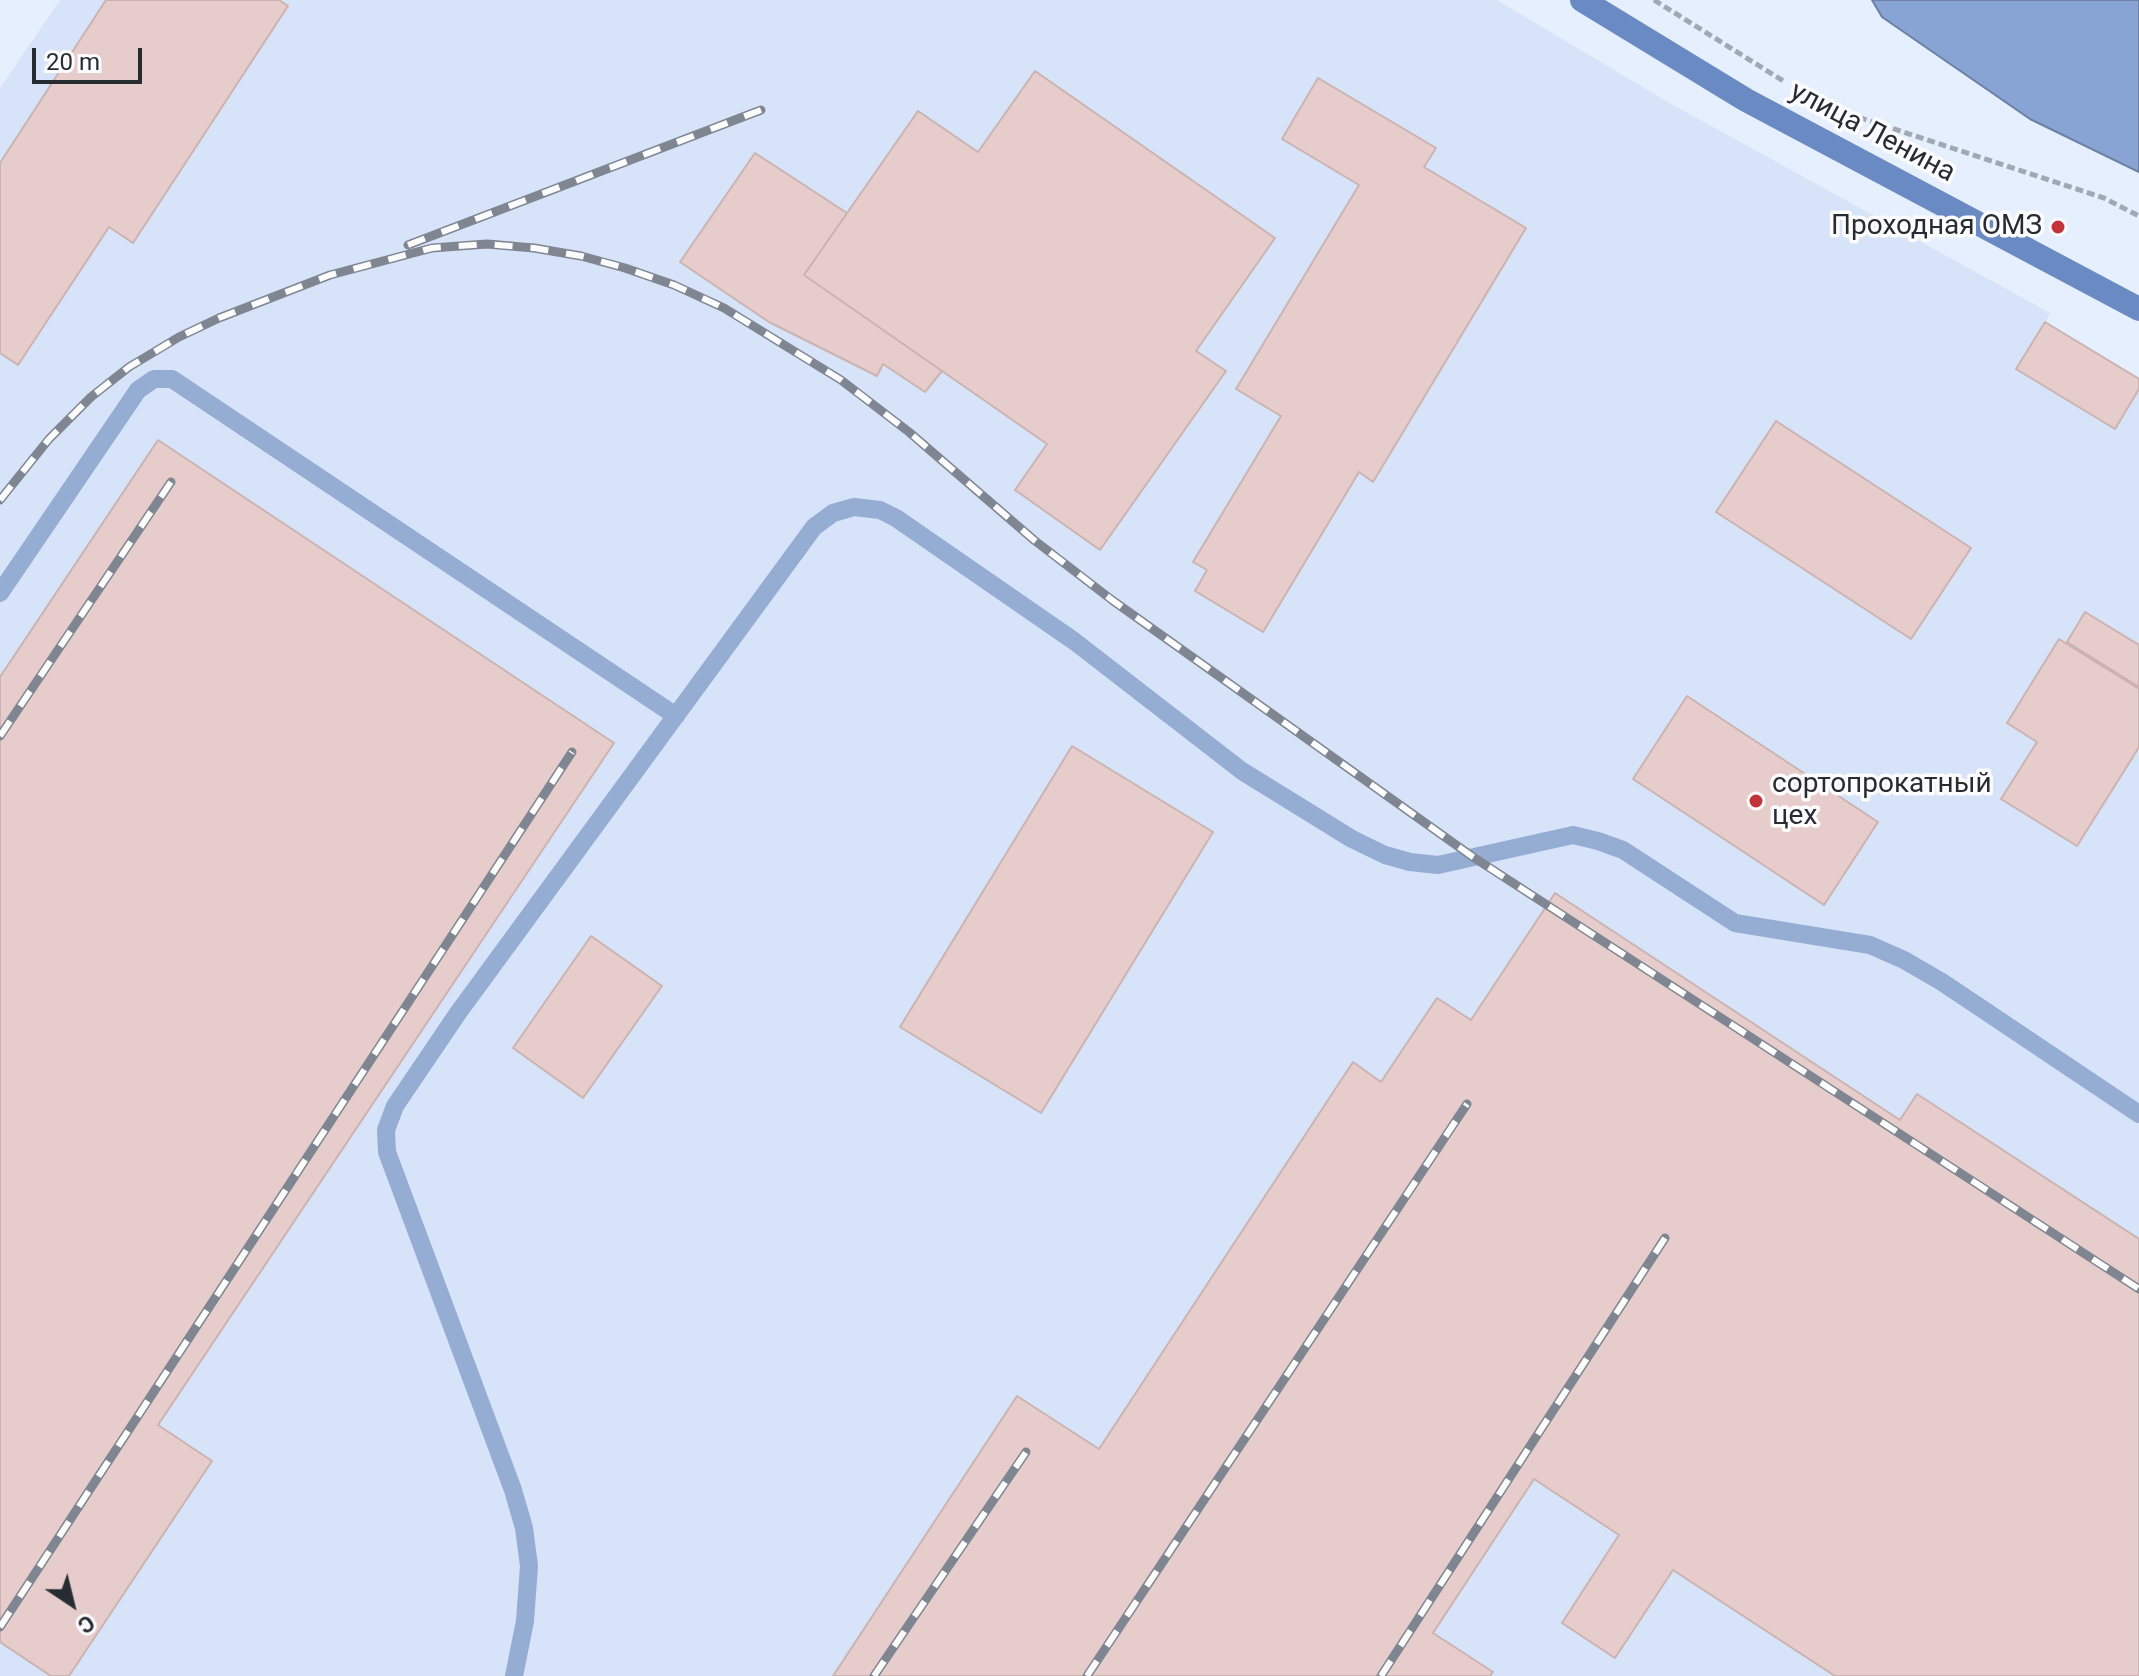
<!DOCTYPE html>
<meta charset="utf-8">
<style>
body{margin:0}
#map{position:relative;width:2139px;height:1676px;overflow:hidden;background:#e6effe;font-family:Roboto,sans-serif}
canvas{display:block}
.north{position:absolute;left:32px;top:1564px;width:80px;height:80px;-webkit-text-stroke:6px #fcfcfc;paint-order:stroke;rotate:145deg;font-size:22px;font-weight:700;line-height:32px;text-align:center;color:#272c33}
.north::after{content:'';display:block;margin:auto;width:28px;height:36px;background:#272c33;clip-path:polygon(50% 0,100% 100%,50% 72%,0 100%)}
.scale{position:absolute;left:32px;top:48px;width:110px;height:36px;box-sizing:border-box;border:4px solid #272c33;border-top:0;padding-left:10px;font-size:24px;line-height:28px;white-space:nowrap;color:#272c33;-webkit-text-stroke:6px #fcfcfc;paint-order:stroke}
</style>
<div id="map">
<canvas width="2139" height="1676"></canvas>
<div class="north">С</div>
<div class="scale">20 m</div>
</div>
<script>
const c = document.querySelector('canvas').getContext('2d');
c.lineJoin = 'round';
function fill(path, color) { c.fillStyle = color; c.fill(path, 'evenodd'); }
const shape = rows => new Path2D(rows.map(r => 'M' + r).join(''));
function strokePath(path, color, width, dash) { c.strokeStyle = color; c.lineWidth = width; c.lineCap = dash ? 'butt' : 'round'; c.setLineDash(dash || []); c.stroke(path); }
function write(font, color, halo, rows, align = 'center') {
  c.font = font + ' Roboto,sans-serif'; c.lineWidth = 7; c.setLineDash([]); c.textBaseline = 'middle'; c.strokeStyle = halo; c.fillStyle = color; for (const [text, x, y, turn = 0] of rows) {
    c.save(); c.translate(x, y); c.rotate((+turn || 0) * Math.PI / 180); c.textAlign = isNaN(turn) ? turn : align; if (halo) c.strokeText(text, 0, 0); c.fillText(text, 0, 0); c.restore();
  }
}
fill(shape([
 [60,0,1497,0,1666,101,2050,313,2046,322,2139,379,2137,392,2139,393,2139,1676,0,1676,0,88]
]), '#d7e3f8');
const water = shape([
 [1872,0,2139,0,2139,172,2030,119,1882,17,1872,0]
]);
fill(water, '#88a4d5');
strokePath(water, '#6b80a4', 2);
const building = shape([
 [106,0,279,0,288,6,133,243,109,227,18,365,0,353,0,163,106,0],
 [1035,71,1275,238,1196,351,1226,371,1100,550,1015,490,1047,444,804,275,918,111,978,152,1035,71],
 [1318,78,1436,148,1424,167,1526,228,1373,482,1359,472,1263,632,1195,591,1207,570,1193,562,1281,416,1236,389,1359,185,1282,139,1318,78],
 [755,153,847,213,804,275,942,371,925,392,883,364,877,376,769,322,680,262,755,153],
 [2045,322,2139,379,2139,389,2115,429,2016,369,2045,322],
 [1776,421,1971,548,1911,639,1716,512,1776,421],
 [158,440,614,743,158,1425,212,1461,69,1676,51,1676,0,1642,0,677,158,440],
 [2085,612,2139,645,2139,687,2067,642,2085,612],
 [2059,639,2139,689,2139,747,2077,846,2001,799,2037,742,2007,723,2059,639],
 [1687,696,1878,822,1824,905,1633,779,1687,696],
 [1072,746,1213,832,1041,1113,900,1027,1072,746],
 [1555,893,1900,1120,1917,1094,2139,1239,2139,1676,1835,1676,1673,1570,1615,1658,1562,1623,1619,1535,1534,1479,1433,1633,1493,1672,1490,1676,833,1676,1017,1396,1099,1449,1353,1062,1381,1082,1437,998,1471,1020,1555,893],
 [591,936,662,986,583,1098,513,1048,591,936]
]);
fill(building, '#e6cdcb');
strokePath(building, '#cbb3b1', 2);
strokePath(shape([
 [1654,0,1785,82],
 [1836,110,2104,198,2139,216]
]), '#a0a8b4', 5, [8, 4]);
strokePath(shape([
 [0,593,138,390,154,379,172,379,676,716],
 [514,1676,525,1621,529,1566,524,1528,513,1490,387,1152,386,1130,395,1106,458,1013,814,527,833,513,854,507,880,510,896,518,1074,641,1242,771,1352,839,1385,855,1410,862,1438,865,1573,835,1598,841,1623,850,1735,923,1870,945,1904,960,1942,982,2139,1114]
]), '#95acd3', 18);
strokePath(shape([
 [1582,0,1746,100,2139,309]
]), '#698ac3', 24);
const rail = shape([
 [408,245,761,110],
 [0,500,49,439,91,397,129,367,179,337,219,318,330,275,432,248,487,244,534,248,581,256,625,268,674,285,724,308,841,380,909,432,1034,540,1112,600,1473,857,2139,1289],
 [0,736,171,482],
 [0,1627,572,752],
 [874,1676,1026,1452],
 [1087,1676,1467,1104],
 [1381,1676,1665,1238]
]);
strokePath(rail, '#7f8691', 9);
strokePath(rail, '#fcfcfc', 6, [18]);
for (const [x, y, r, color] of [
 [2058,227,8,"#c3343a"],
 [1756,801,8,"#c3343a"]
]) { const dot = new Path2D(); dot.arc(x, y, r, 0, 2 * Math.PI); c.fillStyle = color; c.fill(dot); strokePath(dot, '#fcfcfc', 3); }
write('28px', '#272c33', '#fcfcfc', [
 ["улица Ленина",1872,133,28]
]);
write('28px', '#272c33', '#fcfcfc', [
 ["Проходная ОМЗ",2042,227],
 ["сортопрокатный",1772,785,"left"],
 ["цех",1772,817,"left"]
], 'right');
</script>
